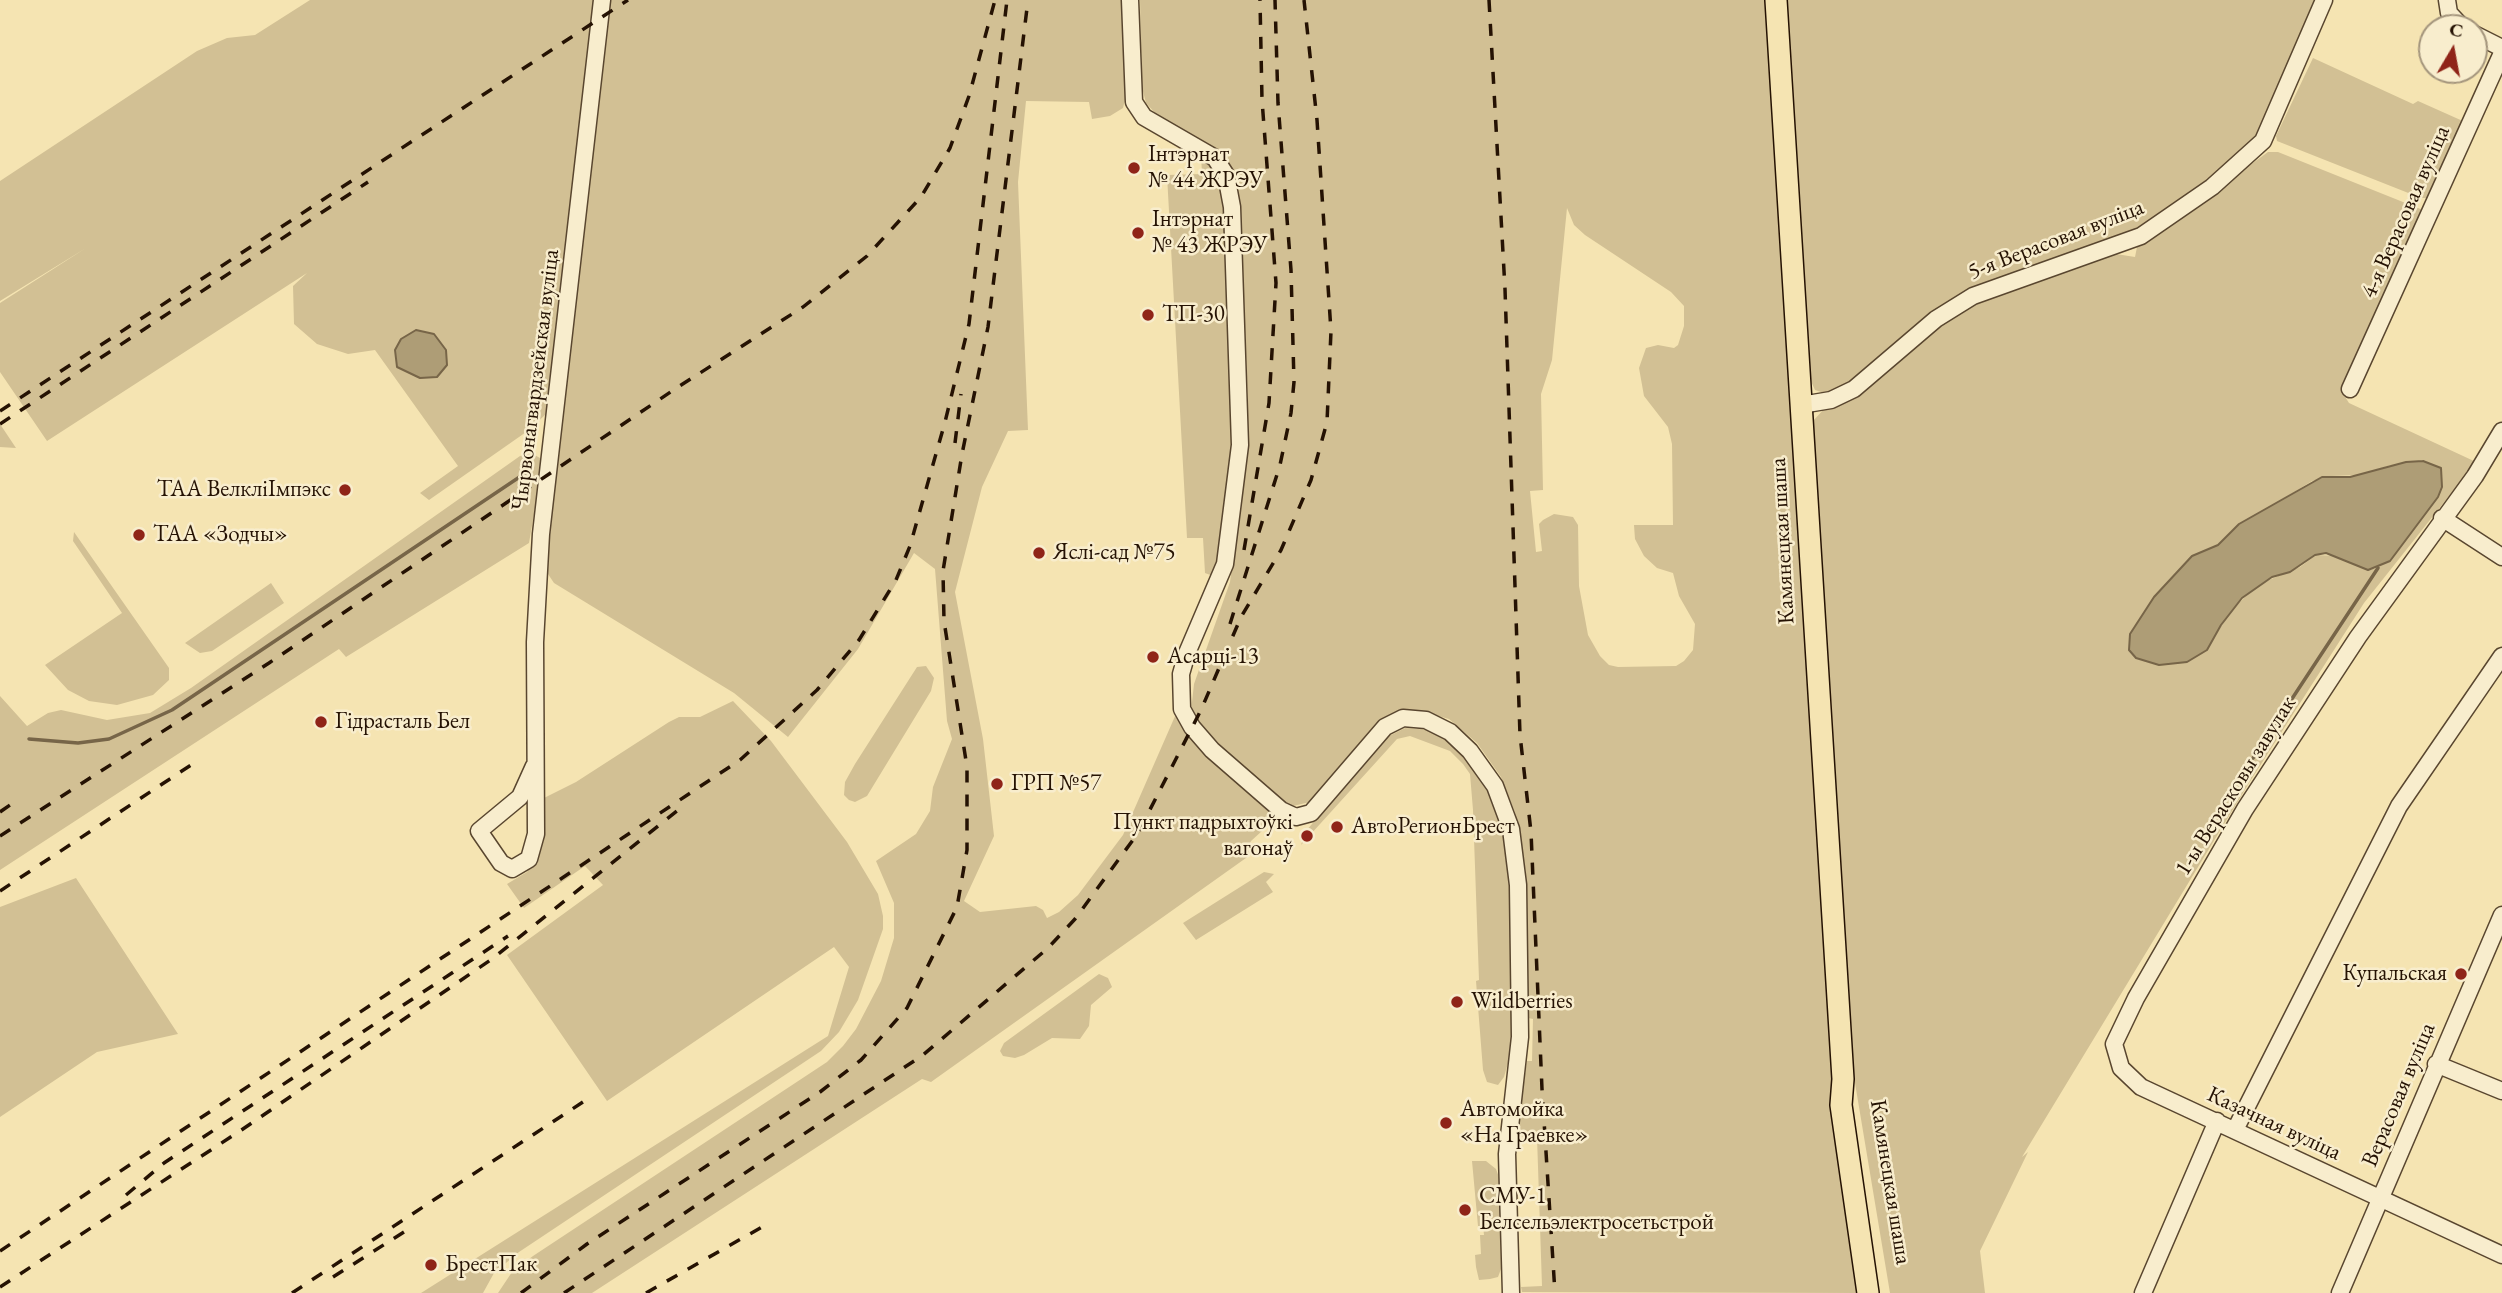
<!DOCTYPE html>
<meta charset="utf-8">
<style>
body{margin:0}
#map{position:relative;width:2502px;height:1293px;overflow:hidden;background:#f5e4b2;font-family:"EB Garamond",serif}
canvas{display:block}
.north{position:absolute;left:2418px;top:14px;width:70px;height:70px;box-sizing:border-box;background:#f8edcd;border:2px solid #a4957c;border-radius:50%;rotate:10deg;font-size:19px;font-weight:700;line-height:28px;text-align:center;color:#251203}
.north::after{content:'';display:block;margin:auto;width:24px;height:32px;background:#8f2418;clip-path:polygon(50% 0,100% 100%,50% 72%,0 100%)}
</style>
<div id="map">
<canvas width="2502" height="1293"></canvas>
<div class="north">С</div>
</div>
<script>
const c = document.querySelector('canvas').getContext('2d');
c.lineJoin = 'round';
function fill(path, color) { c.fillStyle = color; c.fill(path, 'evenodd'); }
const shape = rows => new Path2D(rows.map(r => 'M' + r).join(''));
function strokePath(path, color, width, dash) { c.strokeStyle = color; c.lineWidth = width; c.lineCap = dash ? 'butt' : 'round'; c.setLineDash(dash || []); c.stroke(path); }
function write(font, color, halo, rows, align = 'center') {
  c.font = font + ' "EB Garamond",serif'; c.lineWidth = 5; c.setLineDash([]); c.textBaseline = 'middle'; c.strokeStyle = halo; c.fillStyle = color; for (const [text, x, y, turn = 0] of rows) {
    c.save(); c.translate(x, y); c.rotate((+turn || 0) * Math.PI / 180); c.textAlign = isNaN(turn) ? turn : align; if (halo) c.strokeText(text, 0, 0); c.fillText(text, 0, 0); c.restore();
  }
}
fill(shape([
 [310,0,594,0,549,403,546,414,529,430,429,500,420,493,458,466,375,350,348,354,317,344,294,324,293,286,307,273,47,441,0,372,0,303,86,248,0,301,0,181,197,51,227,38,255,35],
 [608,0,1123,0,1126,95,1123,108,1110,116,1092,119,1089,102,1026,101,1018,182,1028,430,1008,431,982,487,955,592,983,739,994,836,964,901,980,912,1036,906,1043,910,1047,918,1059,912,1078,895,1123,835,1176,714,1185,731,1269,811,1273,821,1251,841,1249,846,1253,853,931,1082,922,1079,592,1293,498,1293,512,1272,533,1256,827,1062,843,1046,856,1029,881,981,894,938,894,903,876,861,916,834,930,811,933,787,952,739,947,721,935,569,914,553,858,649,788,737,734,693,554,583,546,571,545,554,561,435],
 [1140,0,1767,0,1861,1293,1522,1292,1521,1287,1542,1286,1537,1137,1516,1137,1527,1061,1532,1061,1533,1019,1528,1018,1526,873,1515,812,1501,777,1477,743,1449,719,1421,711,1396,712,1376,723,1310,802,1293,806,1281,800,1206,734,1191,711,1194,684,1230,582,1246,457,1248,402,1240,206,1234,173,1224,155,1156,114,1146,103,1142,87],
 [1567,208,1574,225,1585,235,1671,292,1684,306,1684,326,1678,345,1674,348,1658,345,1646,348,1639,368,1644,396,1668,427,1672,444,1673,525,1634,525,1635,539,1644,556,1657,568,1673,573,1679,596,1695,624,1693,650,1684,661,1676,666,1618,667,1609,665,1600,656,1588,635,1579,586,1578,525,1573,517,1554,514,1543,520,1539,524,1542,551,1536,552,1530,491,1543,490,1541,394,1552,360],
 [1785,0,2317,0,2256,136,2216,176,2141,228,1998,280,1847,385,1824,393,1815,390,1809,377],
 [2313,58,2413,104,2418,101,2465,122,2429,198,2421,198,2277,141,2276,136],
 [2268,152,2278,152,2423,210,2424,217,2342,392,2349,403,2476,462,2364,603,2249,783,2022,1157,2028,1152,1980,1251,1985,1293,1890,1293,1851,1059,1813,421,1824,409,1865,390,1938,328,1975,304,2116,254,2135,257,2137,247],
 [2391,465,2378,568,2367,570,2339,556,2316,555,2300,567,2257,585,2229,613,2207,650,2130,634,2154,597,2192,556,2218,545,2231,531,2312,481,2332,476,2360,475],
 [1201,155,1217,171,1224,192,1233,436,1220,552,1213,576,1205,573,1203,538,1187,538,1167,175,1202,174],
 [0,424,16,448,0,447],
 [531,453,540,458,542,468,529,543,346,657,339,649,0,870,0,696,27,726,48,713,61,710,107,720,150,713,191,688,520,456],
 [74,532,169,668,169,680,153,695,117,705,89,701,68,690,45,665,122,613,73,541],
 [271,583,284,603,212,651,200,653,185,643],
 [926,666,934,678,931,691,867,796,855,802,849,800,844,795,845,782,855,764,917,667],
 [733,701,771,741,847,842,878,894,883,916,883,929,858,1000,839,1032,821,1051,519,1252,494,1273,483,1293,421,1293,828,1036,849,967,834,947,607,1101,507,955,603,885,585,866,524,908,507,884,527,872,538,857,540,849,534,803,576,782,669,722,679,717,700,717],
 [1405,728,1431,730,1458,748,1485,784,1502,828,1510,893,1512,1021,1510,1056,1504,1077,1498,1085,1487,1082,1483,1070,1476,981,1479,980,1473,810,1470,774,1463,764,1450,751,1410,736,1397,739,1301,845,1306,831,1385,738],
 [1264,872,1274,874,1266,882,1273,892,1196,940,1183,923],
 [76,878,178,1034,97,1052,0,1117,0,907],
 [1099,974,1108,978,1112,987,1091,1005,1089,1026,1080,1039,1052,1038,1024,1055,1015,1058,1003,1056,1000,1051,1004,1043],
 [1472,1161,1486,1161,1496,1169,1500,1180,1501,1269,1498,1277,1490,1279,1479,1280,1476,1267,1475,1255,1481,1254,1480,1235,1484,1235,1483,1226,1478,1226]
]), '#d2c094');
const water = shape([
 [416,330,434,334,446,350,447,365,437,377,420,378,397,367,395,350,401,339,416,330],
 [2423,461,2441,468,2442,487,2438,497,2390,561,2368,570,2326,553,2315,555,2290,572,2272,577,2242,598,2221,625,2207,650,2187,662,2159,665,2136,658,2129,650,2130,634,2154,597,2192,556,2218,545,2239,524,2322,477,2350,477,2406,462,2423,461]
]);
fill(water, '#ae9d76');
strokePath(water, '#776548', 2);
strokePath(shape([
 [29,739,78,743,109,739,172,710,527,472],
 [2253,758,2378,568]
]), '#776548', 3.5);
const minor = shape([
 [1130,0,1134,102,1144,117,1215,158,1226,175,1232,207,1240,445,1225,564,1187,653,1181,674,1182,709,1192,727,1212,750,1281,810,1296,817,1311,813,1385,727,1403,718,1426,720,1450,732,1470,751,1495,786,1511,829,1518,885,1520,1037,1507,1154,1511,1293],
 [2447,0,2449,13,2463,28],
 [2474,34,2502,48],
 [2350,389,2502,53],
 [1801,405,1831,400,1854,389,1936,319,1973,296,2141,236,2212,187,2263,141,2324,0],
 [2502,431,2475,476,2358,637,2245,809,2136,998,2114,1044,2121,1068,2141,1087,2502,1255],
 [2442,518,2502,557],
 [534,766,520,797,479,831,501,863,512,869,529,859,536,834,535,642,541,534,602,0],
 [2436,1064,2502,1091],
 [2235,1130,2399,806,2502,656],
 [2143,1293,2217,1121],
 [2340,1293,2502,915]
]);
const major = shape([
 [1776,0,1843,1079,1841,1105,1868,1293]
]);
strokePath(minor, '#59462f', 19);
strokePath(major, '#251203', 24);
strokePath(minor, '#f8edcd', 16);
strokePath(major, '#f5e4b2', 21);
strokePath(shape([
 [1489,0,1505,289,1520,735,1531,832,1542,1089,1555,1293],
 [0,411,628,0],
 [0,424,368,182],
 [955,443,961,394],
 [1244,550,1269,403,1276,283,1262,100,1260,0],
 [1230,624,1280,465,1291,413,1294,382,1291,270,1278,103,1275,0],
 [0,812,13,803],
 [0,836,269,663,675,389,803,307,867,256,921,197,950,148,969,96,995,0],
 [0,891,191,765],
 [126,1195,164,1163,508,936],
 [0,1251,740,760,817,690,859,640,896,580,910,546,945,422,969,324,1007,0],
 [333,1277,404,1232],
 [0,1287,240,1131,492,959,683,806],
 [292,1293,586,1100],
 [521,1293,587,1244,820,1092,861,1060,907,1008,957,907,967,850,967,767,944,621,943,571,962,454,988,327,1028,0],
 [564,1293,923,1055,1048,948,1075,919,1138,833,1201,710,1241,617,1281,550,1311,480,1327,422,1331,331,1317,120,1304,0],
 [646,1293,762,1227]
]), '#251203', 3.5, [12, 12]);
for (const [x, y, r, color] of [
 [1134,168,7,"#8f2418"],
 [1138,233,7,"#8f2418"],
 [1148,315,7,"#8f2418"],
 [345,490,7,"#8f2418"],
 [139,535,7,"#8f2418"],
 [1039,553,7,"#8f2418"],
 [1153,657,7,"#8f2418"],
 [321,722,7,"#8f2418"],
 [997,784,7,"#8f2418"],
 [1337,827,7,"#8f2418"],
 [1307,836,7,"#8f2418"],
 [2461,974,7,"#8f2418"],
 [1457,1002,7,"#8f2418"],
 [1446,1123,7,"#8f2418"],
 [1465,1210,7,"#8f2418"],
 [431,1265,7,"#8f2418"]
]) { const dot = new Path2D(); dot.arc(x, y, r, 0, 2 * Math.PI); c.fillStyle = color; c.fill(dot); strokePath(dot, '#f8edcd', 2.5); }
write('23px', '#251203', '#f8edcd', [
 ["Інтэрнат",1148,155],
 ["№ 44 ЖРЭУ",1148,181],
 ["Інтэрнат",1152,220],
 ["№ 43 ЖРЭУ",1152,246],
 ["ТП-30",1162,315],
 ["ТАА ВелкліІмпэкс",331,490,"right"],
 ["ТАА «Зодчы»",153,535],
 ["Яслі-сад №75",1053,553],
 ["Асарці-13",1167,657],
 ["Гідрасталь Бел",335,722],
 ["ГРП №57",1011,784],
 ["Пункт падрыхтоўкі",1293,823,"right"],
 ["вагонаў",1293,849,"right"],
 ["АвтоРегионБрест",1351,827],
 ["Купальская",2447,974,"right"],
 ["Wildberries",1471,1002],
 ["Автомойка",1460,1110],
 ["«На Граевке»",1460,1136],
 ["СМУ-1",1479,1197],
 ["Белсельэлектросетьстрой",1479,1223],
 ["БрестПак",445,1265]
], 'left');
write('23px', '#251203', '#f8edcd', [
 ["4-я Верасовая вуліца",2406,212,-66],
 ["5-я Верасовая вуліца",2056,240,-21],
 ["Чырвонагвардзейская вуліца",536,380,-83],
 ["Камянецкая шаша",1783,541,-93],
 ["1-ы Верасковы завулак",2236,786,-58],
 ["Верасовая вуліца",2399,1095,-67],
 ["Казачная вуліца",2274,1124,25],
 ["Камянецкая шаша",1890,1182,81]
]);
</script>
